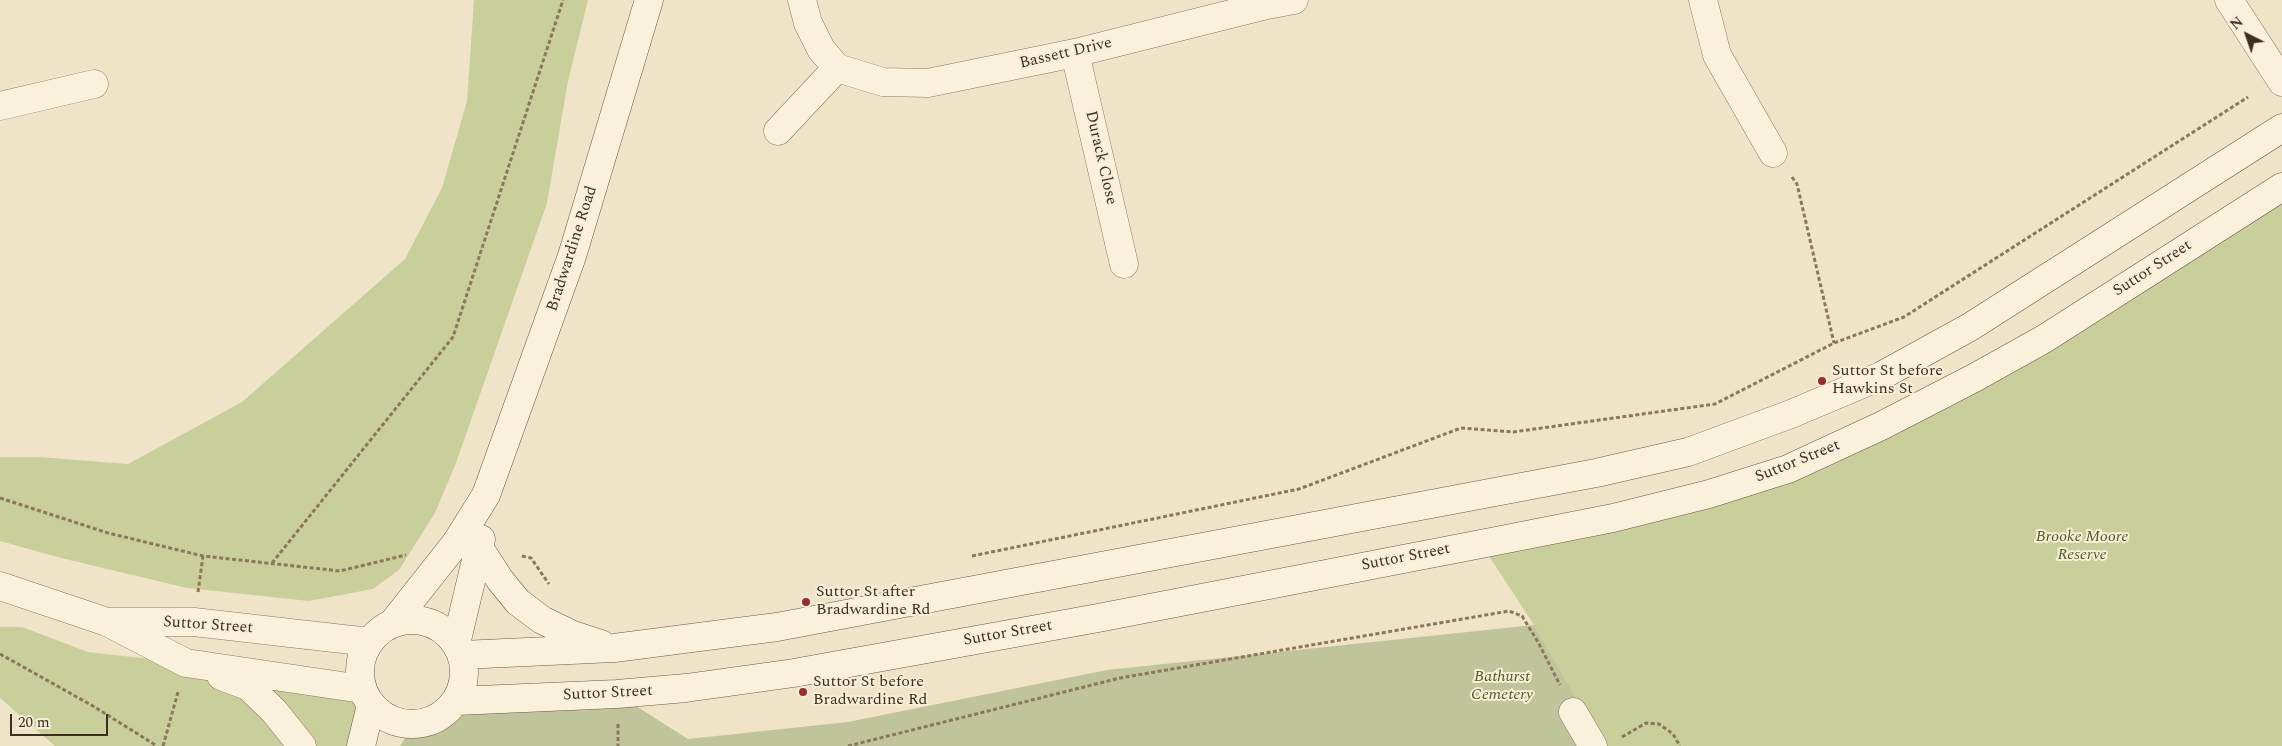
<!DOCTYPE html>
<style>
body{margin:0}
#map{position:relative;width:2282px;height:746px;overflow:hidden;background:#f0e4c8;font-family:Spectral,serif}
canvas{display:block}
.north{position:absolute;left:2222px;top:10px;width:50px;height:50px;-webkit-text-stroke:4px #f7eed8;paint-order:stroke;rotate:319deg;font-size:14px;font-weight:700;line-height:20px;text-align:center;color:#3d2e20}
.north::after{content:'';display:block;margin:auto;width:18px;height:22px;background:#3d2e20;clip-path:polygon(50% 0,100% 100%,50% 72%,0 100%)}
.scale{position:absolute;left:10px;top:714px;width:98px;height:22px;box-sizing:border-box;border:2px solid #3d2e20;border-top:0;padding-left:6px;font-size:15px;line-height:18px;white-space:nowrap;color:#3d2e20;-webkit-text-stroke:4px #f7eed8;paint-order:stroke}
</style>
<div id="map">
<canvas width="2282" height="746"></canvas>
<div class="north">N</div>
<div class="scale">20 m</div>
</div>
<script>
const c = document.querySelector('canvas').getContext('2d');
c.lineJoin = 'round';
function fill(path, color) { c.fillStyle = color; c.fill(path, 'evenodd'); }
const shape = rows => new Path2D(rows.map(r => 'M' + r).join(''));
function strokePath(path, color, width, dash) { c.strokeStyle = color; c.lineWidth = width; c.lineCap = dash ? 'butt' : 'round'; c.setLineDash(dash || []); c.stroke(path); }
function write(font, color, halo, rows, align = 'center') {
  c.font = font + ' Spectral,serif'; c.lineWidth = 4; c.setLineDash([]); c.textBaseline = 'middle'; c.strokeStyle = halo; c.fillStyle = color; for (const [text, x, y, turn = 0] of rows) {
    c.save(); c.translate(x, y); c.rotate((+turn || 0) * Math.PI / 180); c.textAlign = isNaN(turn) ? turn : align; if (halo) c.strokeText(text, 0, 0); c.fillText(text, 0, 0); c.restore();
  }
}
fill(shape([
 [474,0,588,0,568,81,547,203,456,463,435,513,399,570,373,589,309,601,187,588,61,558,0,541,0,457,39,457,128,464,242,402,405,259,442,188,467,101],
 [2282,187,2282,746,1604,746,1534,625,1481,544,1613,518,1881,426],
 [0,627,22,627,88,652,186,663,362,689,361,746,55,746,0,698]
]), '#c9cf9b');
fill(shape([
 [1534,625,1604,746,400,746,413,725,430,722,444,713,456,701,617,694,688,739,848,722,1107,670]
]), '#bfc49a');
const minor = shape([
 [802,0,808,23,821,49,837,68,883,82,928,83,1075,53,1267,5,1294,0],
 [1703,0,1717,55,1773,153],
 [1075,53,1124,264],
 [0,106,94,84],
 [778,131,837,68],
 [1573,712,1593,746]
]);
const tertiary = shape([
 [2229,0,2282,82],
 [0,586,107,622,186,663,362,689],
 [111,622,194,622,369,642],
 [221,676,248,686,274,711,302,746]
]);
const secondary = shape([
 [480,549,500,580,518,602,542,620,573,635,601,644],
 '360 672a52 52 0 1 1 104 0a52 52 0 1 1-104 0Z',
 [392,624,456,543,486,495,572,256,649,0],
 [456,644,481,539],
 [462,655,614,648,777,627,1596,473,1688,452,1791,414,1881,376,1970,327,2282,128],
 [456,701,617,694,686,688,794,673,1098,618,1481,544,1613,518,1709,494,1788,469,1881,426,1974,378,2044,339,2282,187],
 [361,746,371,705]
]);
strokePath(minor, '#8d765c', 29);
strokePath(tertiary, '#8d765c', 29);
strokePath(secondary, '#6f573f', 29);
strokePath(shape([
 [1792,177,1797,184,1834,343],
 [0,498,108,533,203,556,340,571,406,555],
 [522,556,531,558,549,584],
 [972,556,1299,489,1461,428,1513,432,1715,404,1834,343,1904,317,2248,97],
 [272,563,453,337,563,0],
 [198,592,203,556],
 [0,654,93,706,157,746],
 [618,724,618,746],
 [1622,737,1646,723,1659,724,1673,734,1680,746],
 [163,746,178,692],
 [848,746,1120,678,1509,611,1522,616,1538,642,1560,685]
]), '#8d765c', 3, [4, 2.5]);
strokePath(minor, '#faf1dc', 28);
strokePath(tertiary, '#faf1dc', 28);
strokePath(secondary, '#faf1dc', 28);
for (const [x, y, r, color] of [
 [1822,381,5,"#9e2a2b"],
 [806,602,5,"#9e2a2b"],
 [803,692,5,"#9e2a2b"]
]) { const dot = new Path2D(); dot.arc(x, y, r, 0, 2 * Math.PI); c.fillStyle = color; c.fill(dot); strokePath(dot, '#f7eed8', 2); }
write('16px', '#3d2e20', '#f7eed8', [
 ["Bassett Drive",1066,54,-13],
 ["Durack Close",1100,158,77],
 ["Bradwardine Road",573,249,-72],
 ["Suttor Street",2153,269,-33],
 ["Suttor Street",1798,462,-22],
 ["Suttor Street",1406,558,-11],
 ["Suttor Street",208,626,4],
 ["Suttor Street",1008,634,-10],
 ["Suttor Street",608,694,-3]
]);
write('16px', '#3d2e20', '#f7eed8', [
 ["Suttor St before",1832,372],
 ["Hawkins St",1832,390],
 ["Suttor St after",816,593],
 ["Bradwardine Rd",816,611],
 ["Suttor St before",813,683],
 ["Bradwardine Rd",813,701]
], 'left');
write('italic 16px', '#4d5a26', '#f7eed8', [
 ["Brooke Moore",2082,538],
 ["Reserve",2082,556],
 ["Bathurst",1502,678],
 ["Cemetery",1502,696]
]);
</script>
